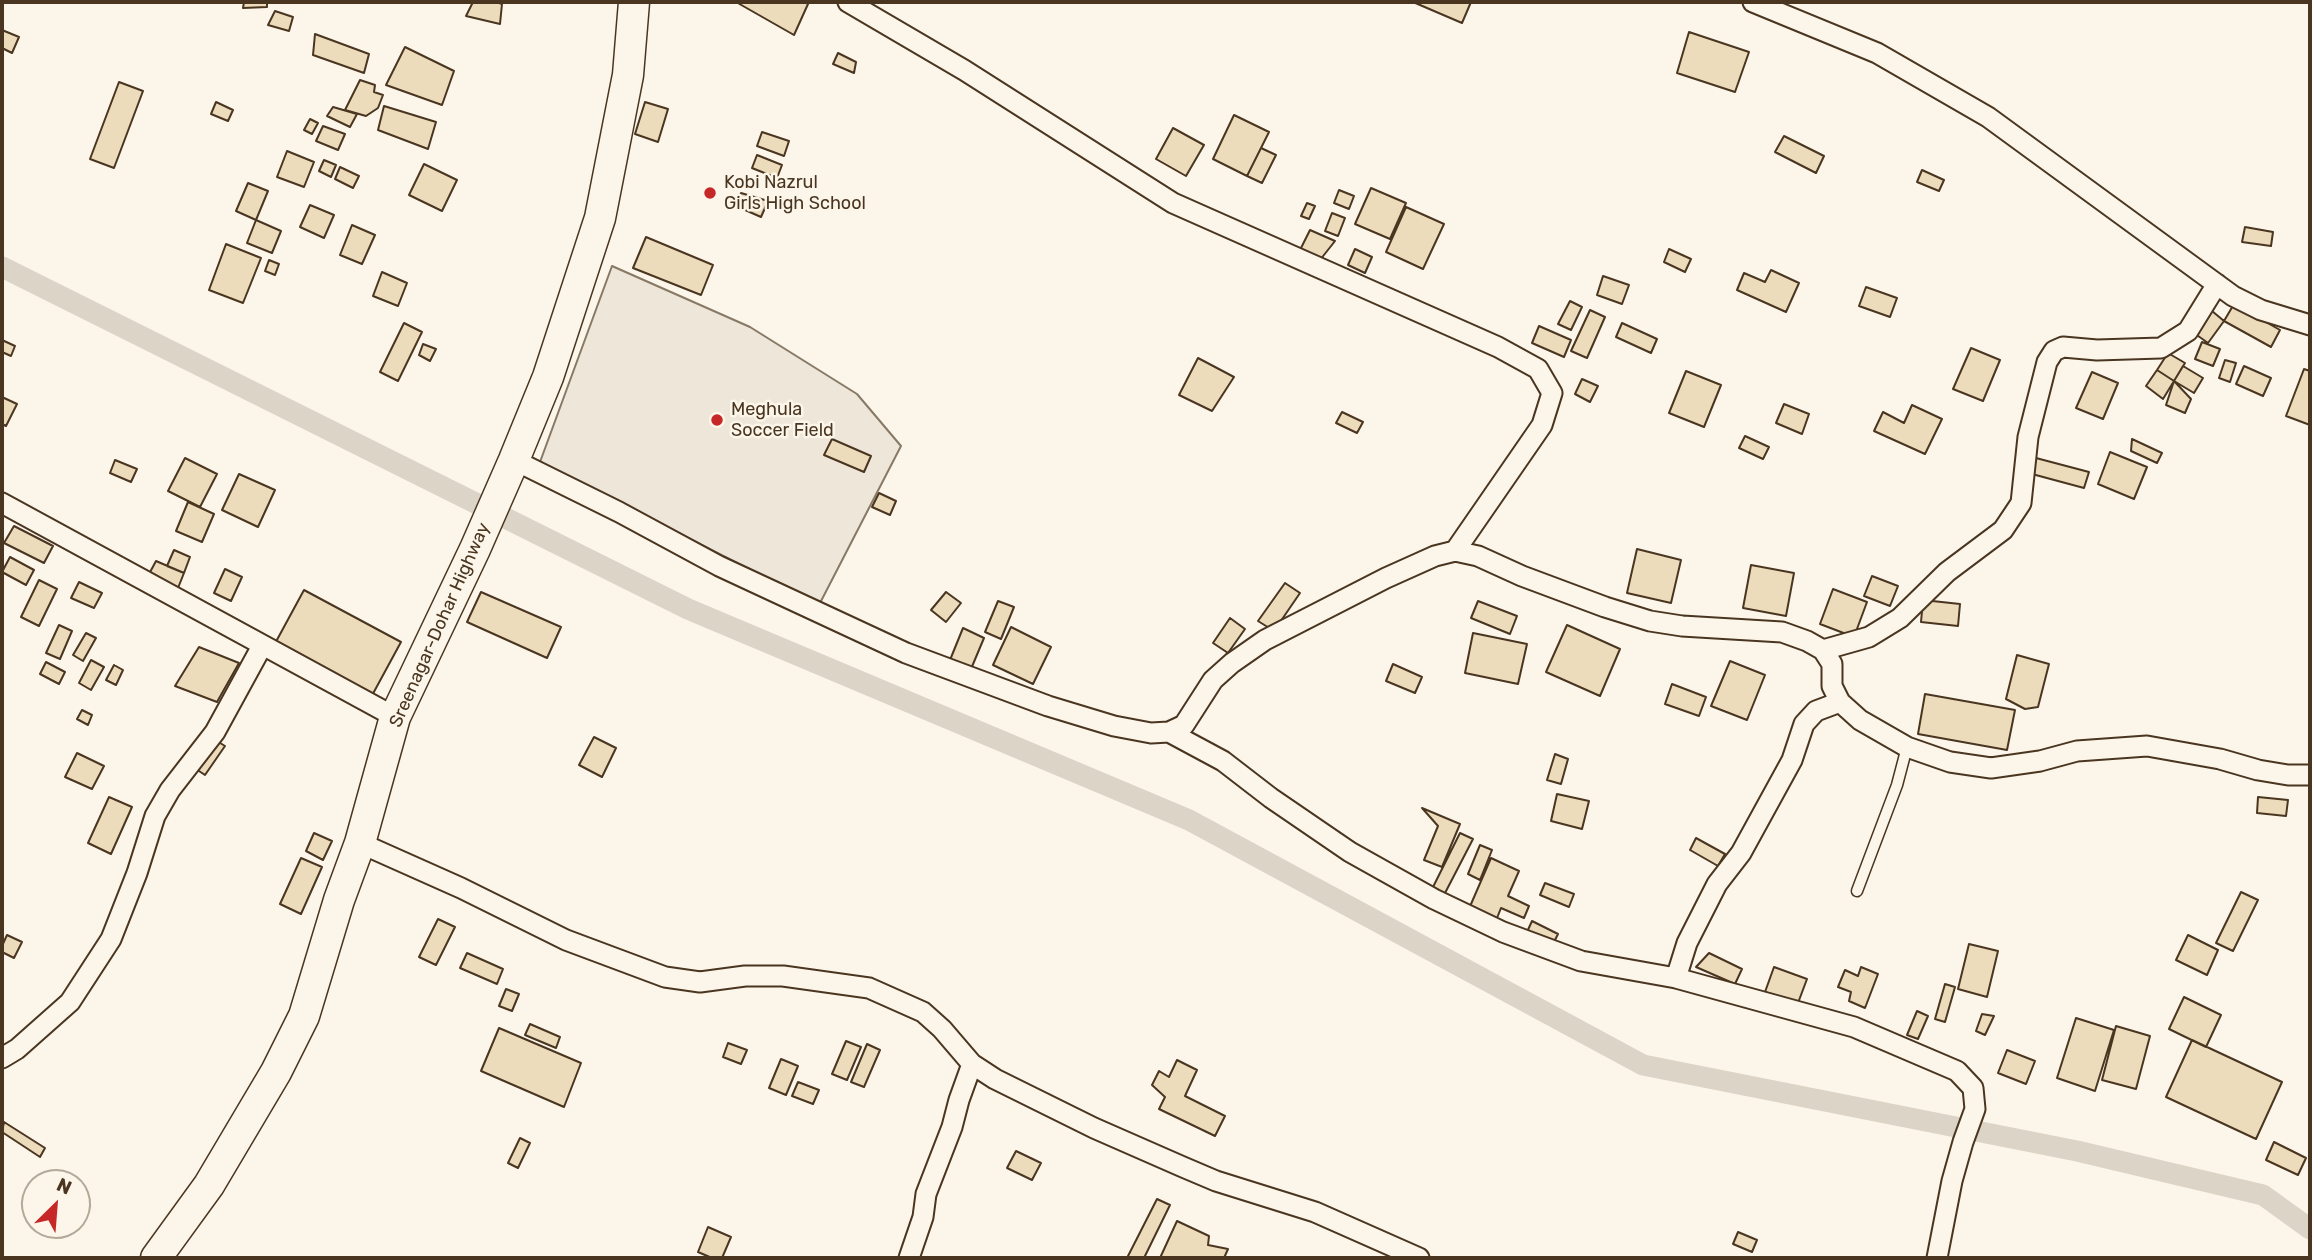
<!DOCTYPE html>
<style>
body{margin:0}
#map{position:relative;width:2312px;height:1260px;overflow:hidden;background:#fbf6e9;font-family:Rubik,sans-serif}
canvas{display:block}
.frame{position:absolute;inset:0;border:4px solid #4a3520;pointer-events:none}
.north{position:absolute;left:21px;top:1169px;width:70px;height:70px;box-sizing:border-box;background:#fbf6e9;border:2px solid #b4a999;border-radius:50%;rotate:25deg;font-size:19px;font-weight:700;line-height:28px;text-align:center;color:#4a3520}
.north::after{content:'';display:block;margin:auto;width:24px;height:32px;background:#c62828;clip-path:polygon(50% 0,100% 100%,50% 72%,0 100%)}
</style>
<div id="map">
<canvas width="2312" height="1260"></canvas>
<div class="frame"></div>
<div class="north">N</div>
</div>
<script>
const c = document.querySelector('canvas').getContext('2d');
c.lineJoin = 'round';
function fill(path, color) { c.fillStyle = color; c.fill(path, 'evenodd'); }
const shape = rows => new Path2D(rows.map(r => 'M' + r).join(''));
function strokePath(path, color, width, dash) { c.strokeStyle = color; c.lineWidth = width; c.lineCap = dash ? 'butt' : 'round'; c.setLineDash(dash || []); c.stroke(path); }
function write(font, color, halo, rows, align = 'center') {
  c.font = font + ' Rubik,sans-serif'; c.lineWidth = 5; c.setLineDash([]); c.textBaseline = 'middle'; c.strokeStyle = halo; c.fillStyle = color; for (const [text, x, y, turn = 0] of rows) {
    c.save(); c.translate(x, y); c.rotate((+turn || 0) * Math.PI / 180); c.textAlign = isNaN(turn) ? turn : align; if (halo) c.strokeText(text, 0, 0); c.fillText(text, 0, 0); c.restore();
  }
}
const green = shape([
 [612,266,750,327,857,394,901,446,819,605,540,462,612,266]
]);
fill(green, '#ede6d9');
strokePath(green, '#887966', 2);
strokePath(shape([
 [2,267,688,609,1189,820,1643,1065,2077,1151,2263,1195,2310,1229]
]), '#dcd4c6', 21);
const building = shape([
 [244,2,267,2,267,7,243,8,244,2],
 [473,2,496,2,502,4,500,24,466,16,473,2],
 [736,2,804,2,808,4,794,35,736,2],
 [1413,2,1471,2,1462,23,1413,2],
 [275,11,293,17,289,31,268,25,275,11],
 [2,30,19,37,12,53,2,48,2,30],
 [1689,32,1749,52,1735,92,1677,73,1689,32],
 [315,34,369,54,364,73,313,55,315,34],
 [405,47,454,71,442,105,386,85,405,47],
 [838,53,856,62,854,73,833,64,838,53],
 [360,80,375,85,374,92,383,95,378,108,366,116,345,110,360,80],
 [119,82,143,91,114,168,90,159,119,82],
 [216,102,233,110,228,121,211,114,216,102],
 [645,102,668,109,658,142,635,134,645,102],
 [384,106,436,122,428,149,378,130,384,106],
 [333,107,357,114,350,127,327,116,333,107],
 [1234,115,1269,132,1247,176,1213,159,1234,115],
 [310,119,318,123,312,134,304,130,310,119],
 [323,126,345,134,338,150,316,141,323,126],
 [1173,128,1204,145,1186,176,1156,159,1173,128],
 [762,132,789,141,784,156,757,146,762,132],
 [1784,136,1824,156,1816,173,1775,152,1784,136],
 [1261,148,1276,155,1262,183,1247,176,1261,148],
 [287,151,314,162,304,187,277,177,287,151],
 [757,155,782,165,777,178,752,168,757,155],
 [324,160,336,165,331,177,319,171,324,160],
 [424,164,457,180,442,211,409,195,424,164],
 [340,167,359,176,353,188,335,179,340,167],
 [1922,170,1944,180,1939,191,1917,182,1922,170],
 [248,183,268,191,256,220,236,211,248,183],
 [1371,188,1406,203,1390,239,1355,224,1371,188],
 [1339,190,1354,196,1349,209,1334,203,1339,190],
 [741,193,768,201,761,217,736,206,741,193],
 [1307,203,1315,206,1309,219,1301,216,1307,203],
 [310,205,334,215,324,238,300,227,310,205],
 [1406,207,1444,224,1423,269,1386,252,1406,207],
 [1332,213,1345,218,1338,236,1325,231,1332,213],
 [256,220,281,231,272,253,247,243,256,220],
 [352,225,375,235,362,264,340,255,352,225],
 [2245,227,2273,232,2271,246,2242,242,2245,227],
 [1310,230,1335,241,1320,260,1300,250,1310,230],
 [646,237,713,265,701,295,633,268,646,237],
 [226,244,261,258,243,303,209,290,226,244],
 [1355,249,1372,257,1365,273,1348,265,1355,249],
 [1669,249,1691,259,1685,272,1664,262,1669,249],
 [269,260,279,264,275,275,265,271,269,260],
 [1771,270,1799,283,1786,312,1737,290,1744,273,1765,282,1771,270],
 [382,272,407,283,398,306,373,296,382,272],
 [1603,276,1629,285,1622,304,1597,295,1603,276],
 [1866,287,1897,298,1890,317,1859,306,1866,287],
 [1570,301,1582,307,1571,330,1558,324,1570,301],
 [2234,304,2280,330,2271,347,2224,321,2234,304],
 [1590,310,1605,317,1587,358,1571,351,1590,310],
 [2212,311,2224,321,2208,343,2194,333,2212,311],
 [404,323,422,332,398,381,380,372,404,323],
 [1622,323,1657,339,1651,353,1616,337,1622,323],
 [1539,326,1571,340,1564,357,1532,343,1539,326],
 [2,340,15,346,11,356,2,352,2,340],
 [2202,342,2220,349,2213,366,2195,359,2202,342],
 [423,344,436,349,430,361,419,355,423,344],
 [1971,348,2000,360,1983,401,1953,389,1971,348],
 [2168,353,2185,363,2174,381,2157,370,2168,353],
 [1198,358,1234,377,1212,411,1179,395,1198,358],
 [2225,360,2236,363,2230,382,2219,378,2225,360],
 [2183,366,2203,378,2194,393,2174,381,2183,366],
 [2244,366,2271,378,2263,396,2236,384,2244,366],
 [2304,369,2310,371,2310,425,2286,416,2304,369],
 [2157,370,2174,381,2163,399,2146,386,2157,370],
 [1686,371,1721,385,1704,427,1669,413,1686,371],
 [2092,372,2118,383,2103,419,2076,408,2092,372],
 [1582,379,1598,386,1590,402,1575,394,1582,379],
 [2174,381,2191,399,2185,413,2166,405,2174,381],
 [2,397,17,404,6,426,2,424,2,397],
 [1784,404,1809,414,1802,434,1776,423,1784,404],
 [1912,405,1942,419,1925,454,1874,431,1883,412,1904,423,1912,405],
 [1342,412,1363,422,1357,433,1336,423,1342,412],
 [1745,436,1769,447,1763,459,1739,448,1745,436],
 [832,439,871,456,864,472,824,455,832,439],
 [2132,439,2162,453,2157,463,2131,451,2132,439],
 [2110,452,2147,467,2134,499,2098,484,2110,452],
 [185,458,217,474,200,507,168,491,185,458],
 [2036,458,2089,472,2084,488,2032,474,2036,458],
 [115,460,137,469,131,482,110,473,115,460],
 [239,474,275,490,258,527,222,510,239,474],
 [879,493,896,501,890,515,872,507,879,493],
 [188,502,214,514,202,542,176,531,188,502],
 [14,526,53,546,44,563,4,543,14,526],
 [1637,549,1681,560,1671,603,1627,593,1637,549],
 [174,550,190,557,184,573,167,566,174,550],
 [10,557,34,570,26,585,2,572,10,557],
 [156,561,184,573,178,588,149,574,156,561],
 [1751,565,1794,573,1786,616,1743,608,1751,565],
 [225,569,242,577,231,601,214,593,225,569],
 [1872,576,1898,586,1890,606,1864,596,1872,576],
 [39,580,57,589,39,626,21,617,39,580],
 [79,582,102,593,94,608,71,598,79,582],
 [1285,583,1300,593,1274,631,1258,621,1285,583],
 [1833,589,1867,602,1854,637,1820,624,1833,589],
 [304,590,401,642,369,701,272,649,304,590],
 [481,592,561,627,547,658,467,622,481,592],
 [946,592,961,603,946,622,931,610,946,592],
 [1923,600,1960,604,1958,626,1921,622,1923,600],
 [998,601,1014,607,1001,639,985,632,998,601],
 [1478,601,1517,616,1510,634,1471,618,1478,601],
 [1230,618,1245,629,1228,653,1213,643,1230,618],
 [59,625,72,631,60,659,46,653,59,625],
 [1567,625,1620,649,1600,696,1546,672,1567,625],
 [1011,627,1051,647,1033,684,993,665,1011,627],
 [963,628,984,638,971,669,950,660,963,628],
 [86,633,96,638,83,661,73,655,86,633],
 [1473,633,1527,644,1518,684,1465,673,1473,633],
 [199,647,239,663,217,702,175,686,199,647],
 [2017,655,2049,664,2038,707,2025,709,2006,699,2017,655],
 [91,660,104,667,91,690,79,683,91,660],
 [1730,661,1765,675,1747,720,1711,706,1730,661],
 [46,662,65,672,59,684,40,674,46,662],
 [1393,664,1422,677,1415,693,1386,681,1393,664],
 [114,665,123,670,116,685,106,680,114,665],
 [1672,684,1706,697,1699,716,1665,704,1672,684],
 [1925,694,2015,710,2007,750,1918,734,1925,694],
 [82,710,92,715,88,725,77,719,82,710],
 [594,737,616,748,602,777,579,765,594,737],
 [212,738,225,746,205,775,193,767,212,738],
 [77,753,104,766,92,789,65,777,77,753],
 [1555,754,1568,759,1561,784,1547,780,1555,754],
 [1557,794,1589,801,1582,829,1551,821,1557,794],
 [109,797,132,807,111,854,88,843,109,797],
 [2258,797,2288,800,2286,816,2257,813,2258,797],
 [1422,808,1460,824,1442,867,1424,860,1438,826,1422,808],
 [314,833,332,841,323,860,306,851,314,833],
 [1460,833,1473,839,1444,895,1432,889,1460,833],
 [1696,838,1725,854,1718,866,1690,850,1696,838],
 [1480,845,1492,850,1480,880,1468,874,1480,845],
 [301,858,322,867,301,914,280,904,301,858],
 [1491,858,1519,871,1508,896,1529,906,1524,918,1501,908,1495,923,1468,911,1491,858],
 [1545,883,1574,894,1569,907,1540,895,1545,883],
 [2241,892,2258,900,2233,951,2216,943,2241,892],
 [438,919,455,927,436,965,419,957,438,919],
 [1532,921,1558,934,1553,944,1527,932,1532,921],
 [7,935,22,942,14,958,2,952,2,946,7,935],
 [2188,935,2218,950,2207,975,2176,960,2188,935],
 [1969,944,1998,951,1987,997,1958,989,1969,944],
 [467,953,503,969,497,984,460,968,467,953],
 [1709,953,1742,969,1735,984,1696,967,1709,953],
 [1774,967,1807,979,1798,1003,1765,992,1774,967],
 [1861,967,1878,974,1865,1008,1849,1001,1851,992,1838,987,1845,970,1858,976,1861,967],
 [1945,984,1955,987,1945,1022,1935,1019,1945,984],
 [506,989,519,994,512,1011,499,1006,506,989],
 [2184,997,2221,1015,2206,1047,2169,1029,2184,997],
 [1917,1011,1928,1016,1918,1039,1907,1035,1917,1011],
 [1982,1014,1994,1016,1985,1035,1976,1031,1982,1014],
 [2076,1018,2114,1030,2095,1091,2057,1078,2076,1018],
 [530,1024,560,1037,556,1048,525,1035,530,1024],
 [2116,1026,2150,1036,2136,1089,2102,1080,2116,1026],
 [499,1028,581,1063,564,1107,481,1071,499,1028],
 [2192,1040,2282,1082,2256,1139,2166,1097,2192,1040],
 [846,1041,861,1047,847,1080,832,1074,846,1041],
 [728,1043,747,1050,741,1064,723,1057,728,1043],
 [867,1044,880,1050,864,1087,851,1082,867,1044],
 [2007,1050,2035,1061,2026,1084,1998,1073,2007,1050],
 [781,1059,798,1066,786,1095,769,1088,781,1059],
 [1177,1060,1197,1070,1185,1096,1225,1116,1215,1136,1159,1109,1165,1097,1152,1085,1159,1071,1169,1077,1177,1060],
 [798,1082,819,1090,813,1104,792,1096,798,1082],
 [4,1122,45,1148,40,1157,2,1132,4,1122],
 [520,1138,530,1143,518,1168,508,1163,520,1138],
 [2274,1142,2306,1158,2298,1175,2266,1160,2274,1142],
 [1016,1151,1041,1163,1032,1180,1007,1168,1016,1151],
 [1157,1199,1170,1205,1144,1258,1127,1258,1157,1199],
 [1177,1221,1209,1236,1208,1245,1228,1249,1224,1258,1160,1258,1177,1221],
 [708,1227,731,1237,722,1258,712,1258,698,1252,708,1227],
 [1738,1232,1757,1240,1752,1252,1733,1244,1738,1232]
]);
fill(building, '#ecdcbc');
strokePath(building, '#4a3520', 2);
const service = shape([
 [1857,891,1897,785,1907,747]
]);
const minor = shape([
 [848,2,964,70,1173,203,1498,347,1538,369,1552,393,1542,425,1455,551],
 [1753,2,1877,53,1988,117,2233,296,2261,310,2310,325],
 [514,460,619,512,719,566,906,653,1048,706,1114,726,1151,733,1169,732,1184,725,1213,680,1232,663,1265,640,1386,578,1435,556,1455,551,1478,556,1522,576,1605,607,1650,621,1682,626,1782,632,1807,641,1823,650,1832,664,1832,686,1840,702,1860,720,1907,747,1950,762,1991,768,2040,761,2077,751,2147,746,2220,759,2258,770,2288,775,2310,775],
 [2,503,395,717],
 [1823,650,1869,637,1900,618,1947,572,2003,530,2021,503,2028,437,2047,362,2054,351,2063,347,2097,350,2161,348,2188,331,2217,284],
 [1169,732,1223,761,1271,798,1350,852,1434,899,1503,932,1581,961,1676,978,1854,1027,1957,1071,1973,1088,1975,1109,1963,1142,1952,1181,1937,1258],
 [360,843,461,888,566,940,665,977,700,982,745,976,783,976,869,988,923,1012,942,1029,972,1064,995,1079,1094,1128,1183,1167,1216,1181,1315,1212,1419,1258],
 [1676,978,1687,943,1717,884,1741,853,1792,760,1804,724,1816,711,1840,702],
 [2,1058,17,1049,70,1002,111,939,137,873,155,816,170,790,215,732,262,646],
 [909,1258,923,1217,926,1194,952,1127,959,1100,972,1064]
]);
const primary = shape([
 [156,1258,209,1185,276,1072,304,1016,339,900,360,843,395,717,475,549,514,460,548,377,600,218,628,75,634,2]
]);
strokePath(service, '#4a3520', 13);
strokePath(minor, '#4a3520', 23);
strokePath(primary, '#4a3520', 33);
strokePath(service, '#fbf6e9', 10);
strokePath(minor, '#fbf6e9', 19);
strokePath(primary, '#fbf6e9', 30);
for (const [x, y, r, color] of [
 [710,193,7,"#c62828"],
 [717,420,7,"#c62828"]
]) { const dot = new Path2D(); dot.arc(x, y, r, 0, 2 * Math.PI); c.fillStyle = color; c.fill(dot); strokePath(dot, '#fbf6e9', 2.5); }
write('18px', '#4a3520', '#fbf6e9', [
 ["Kobi Nazrul",724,183],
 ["Girls High School",724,204],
 ["Meghula",731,410],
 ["Soccer Field",731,431]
], 'left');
write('18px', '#4a3520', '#fbf6e9', [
 ["Sreenagar-Dohar Highway",440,625,-66]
]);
</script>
